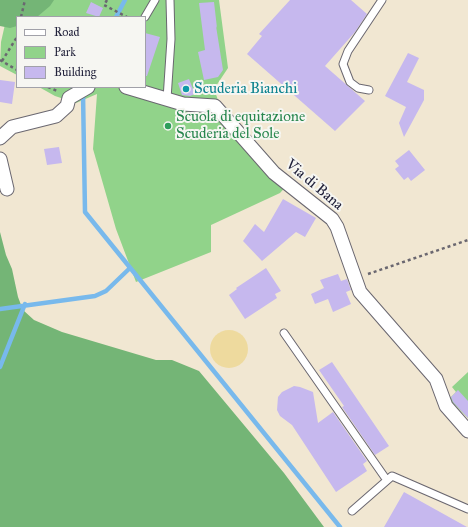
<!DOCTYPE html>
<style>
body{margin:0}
#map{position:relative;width:468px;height:527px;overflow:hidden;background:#f1e7d2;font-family:"IM FELL Great Primer",serif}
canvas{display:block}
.legend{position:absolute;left:16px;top:16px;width:130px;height:72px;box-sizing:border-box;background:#f6f6f2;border:1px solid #a1a1a9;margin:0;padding:5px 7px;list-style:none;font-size:12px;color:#22223b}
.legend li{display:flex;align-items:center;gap:8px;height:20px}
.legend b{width:20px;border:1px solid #a1a1a9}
</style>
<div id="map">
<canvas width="468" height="527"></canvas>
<ul class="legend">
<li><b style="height:5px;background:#fff"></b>Road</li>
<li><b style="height:11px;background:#91d38a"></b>Park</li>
<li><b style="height:11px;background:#c6b8ee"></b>Building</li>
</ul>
</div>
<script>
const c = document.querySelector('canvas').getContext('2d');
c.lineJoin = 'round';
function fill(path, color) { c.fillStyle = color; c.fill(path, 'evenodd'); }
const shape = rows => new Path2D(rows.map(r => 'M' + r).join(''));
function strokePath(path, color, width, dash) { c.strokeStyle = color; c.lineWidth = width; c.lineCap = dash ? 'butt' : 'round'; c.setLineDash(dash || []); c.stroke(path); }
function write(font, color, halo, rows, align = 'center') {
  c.font = font + ' "IM FELL Great Primer",serif'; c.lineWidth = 4; c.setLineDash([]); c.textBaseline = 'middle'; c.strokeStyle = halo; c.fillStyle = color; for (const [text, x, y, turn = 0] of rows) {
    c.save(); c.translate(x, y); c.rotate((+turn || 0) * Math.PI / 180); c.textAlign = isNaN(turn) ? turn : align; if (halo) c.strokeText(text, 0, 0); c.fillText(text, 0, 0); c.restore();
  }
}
fill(shape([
 [14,0,219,0,228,68,214,89,218,100,291,181,280,193,211,225,211,252,136,282,116,229,93,149,97,94,76,103,55,96,39,87,145,87,145,17,17,17,17,75,0,66,1,42,8,11],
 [468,372,468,418,449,399,456,392,452,387]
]), '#91d38a');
fill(shape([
 [0,0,54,0,50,6,37,17,17,17,17,26,10,28,0,26],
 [0,232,6,255,12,269,18,297,23,310,34,320,62,332,156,360,172,360,199,371,284,473,324,527,0,527]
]), '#74b576');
fill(shape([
 '210 349a19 19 0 1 1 38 0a19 19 0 1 1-38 0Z'
]), '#eeda9e');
strokePath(shape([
 [116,17,125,0],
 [83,93,85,212,340,527],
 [0,309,95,296,106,291,130,268],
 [0,367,25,304]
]), '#78b9ec', 4.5);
fill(shape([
 [290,0,351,0,367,14,355,32,325,66,365,101,335,131,247,54,262,36,259,34],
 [91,2,103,8,99,17,86,13],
 [214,2,217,28,216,26,223,70,218,77,204,80,198,52,205,50,199,3],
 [145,33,160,37,147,76,145,76],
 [408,53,419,58,407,82,424,90,424,100,404,137,399,123,406,107,385,96],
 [189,79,195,94,190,96,182,95,178,83],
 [0,80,15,82,12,104,0,102],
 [59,147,62,163,47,165,44,149],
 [409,150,425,170,411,181,408,177,404,180,395,169,399,166,395,161],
 [283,199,316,218,305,237,296,232,262,261,243,241,255,224,264,232],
 [266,268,281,291,275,294,277,298,245,319,229,295,237,289,236,288],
 [338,274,341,281,347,279,351,290,346,292,351,304,333,312,328,299,315,304,311,294,324,288,320,280],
 [332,362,389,446,375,455,342,407,344,406,319,370],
 [294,386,300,387,313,392,318,423,333,412,367,461,363,464,367,471,336,492,292,425,280,416,277,410,278,397,282,392],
 [458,390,468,401,468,418,453,402,451,397],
 [404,492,467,527,384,527]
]), '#c6b8ee');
const lane = shape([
 [145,17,155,0],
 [369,90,358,88,350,82,343,64,348,51,382,0],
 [167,99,171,39,170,0],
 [284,333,386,479],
 [352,511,392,476,468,509]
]);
const street = shape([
 [126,87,183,104,215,106,274,173,332,219,337,227,360,292,436,379,446,406,468,431],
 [0,138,12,127,56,116,67,106,69,98,88,87],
 [0,159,7,189]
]);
strokePath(lane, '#6a6770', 9);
strokePath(street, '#6a6770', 15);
strokePath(shape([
 [107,0,104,5,127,17],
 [21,17,25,0],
 [0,60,17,70],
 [2,61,17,37],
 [48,87,57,91],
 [368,274,468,240]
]), '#6a6770', 2.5, [3, 3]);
strokePath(lane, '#fff', 7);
strokePath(street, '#fff', 13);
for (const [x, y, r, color] of [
 [186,89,4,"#0f9aa8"],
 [168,126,4,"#2e9e5b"]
]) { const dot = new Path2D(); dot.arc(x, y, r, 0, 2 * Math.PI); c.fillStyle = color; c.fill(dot); strokePath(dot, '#f6f6f2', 1.5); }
write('15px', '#0d838f', '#f6f6f2', [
 ["Scuderia Bianchi",194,89]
], 'left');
write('15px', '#27864d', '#f6f6f2', [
 ["Scuola di equitazione",176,117],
 ["Scuderia del Sole",176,134]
], 'left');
write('15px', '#22223b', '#f6f6f2', [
 ["Via di Bana",314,185,40]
]);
</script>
